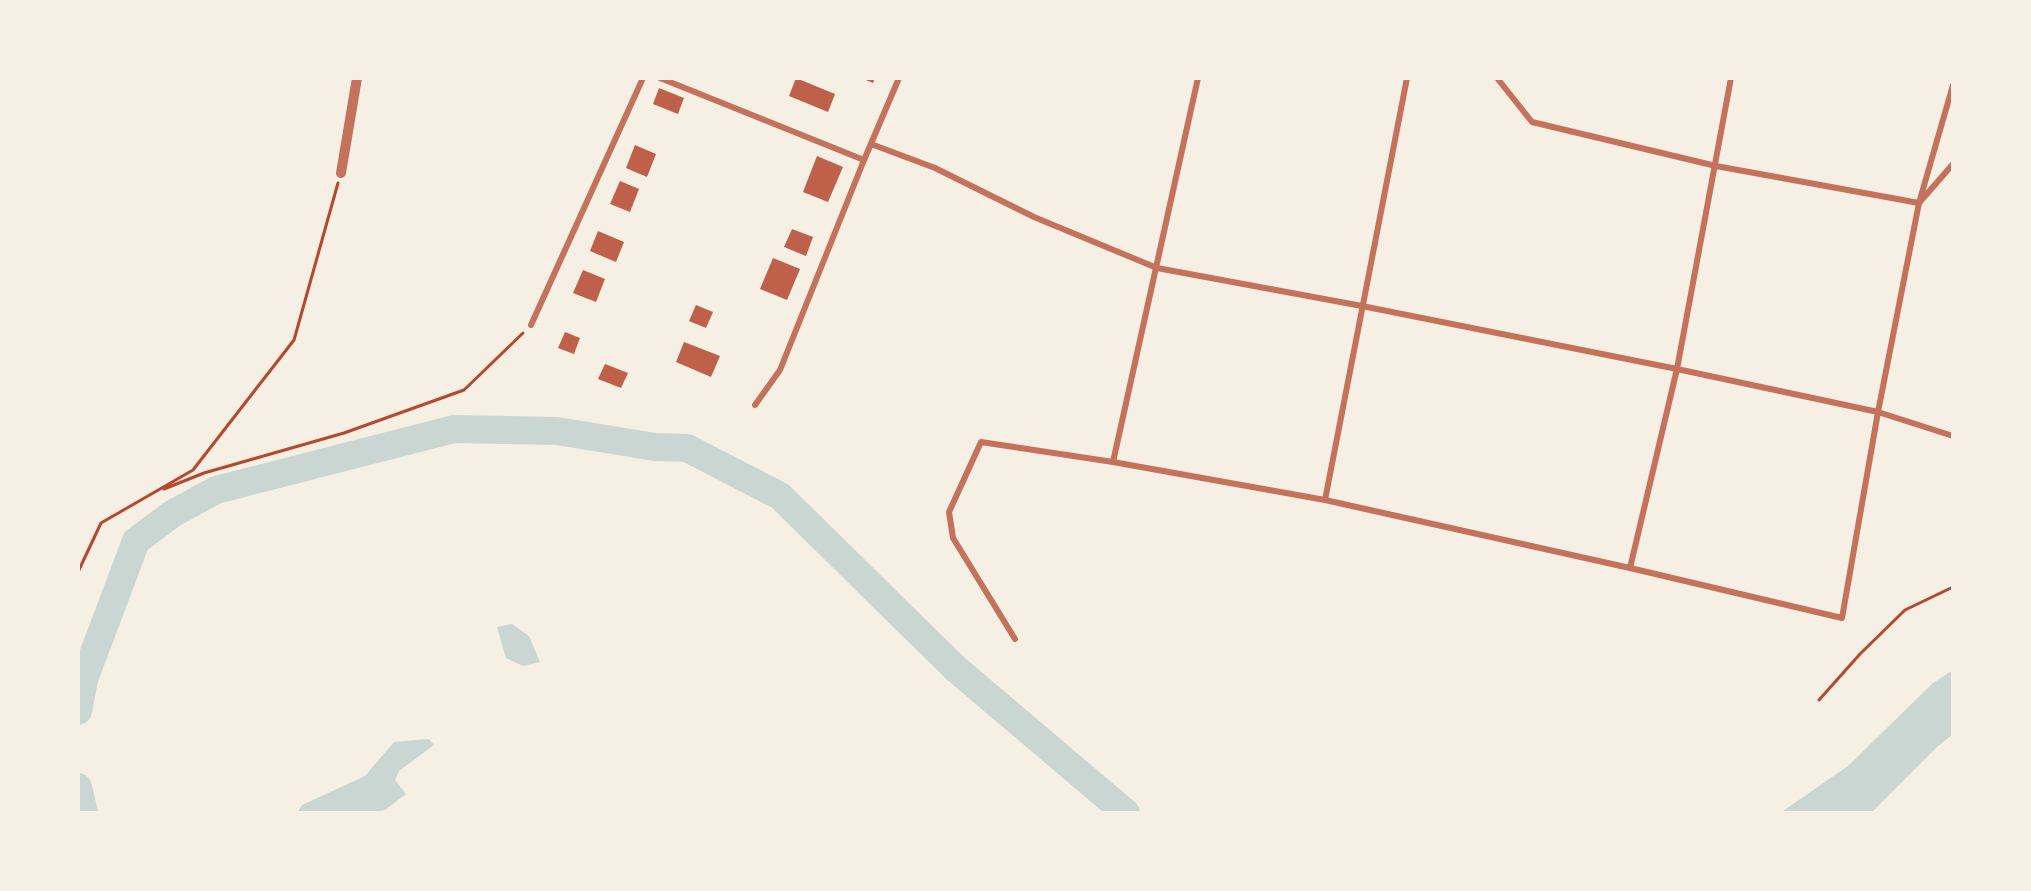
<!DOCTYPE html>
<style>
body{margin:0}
#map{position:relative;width:2031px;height:891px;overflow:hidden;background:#f6efe4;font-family:Arial,sans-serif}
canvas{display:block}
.frame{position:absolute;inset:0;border:80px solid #f6efe4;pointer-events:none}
</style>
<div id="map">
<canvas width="2031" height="891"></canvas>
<div class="frame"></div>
</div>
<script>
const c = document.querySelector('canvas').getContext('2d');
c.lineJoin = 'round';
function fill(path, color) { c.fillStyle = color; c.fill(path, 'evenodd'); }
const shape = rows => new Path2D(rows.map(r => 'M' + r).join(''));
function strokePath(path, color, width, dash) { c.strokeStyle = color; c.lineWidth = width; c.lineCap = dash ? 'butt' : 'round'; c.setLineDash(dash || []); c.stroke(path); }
fill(shape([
 [512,624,529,636,540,662,523,666,506,658,497,627],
 [1953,670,1953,734,1937,747,1871,813,1780,813,1848,766,1933,683],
 [429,739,434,745,399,771,395,780,406,794,385,810,368,813,297,813,302,805,365,776,394,742]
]), '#c9d6d2');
strokePath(shape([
 [78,711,84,679,136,541,172,514,216,490,454,429,557,431,655,447,687,448,780,496,955,668,1126,813],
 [78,787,84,813]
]), '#c9d6d2', 28);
fill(shape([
 [796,78,835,94,828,112,789,96],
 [861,78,875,78,873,83],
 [659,88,684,98,678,114,653,104],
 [635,145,656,154,647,177,626,168],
 [817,156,843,167,828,202,803,192],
 [620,181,639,189,630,212,610,204],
 [792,229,813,237,806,256,784,247],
 [598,231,624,242,616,262,590,251],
 [773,258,800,269,787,300,760,289],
 [583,270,605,279,596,302,573,293],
 [696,305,713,312,706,328,689,321],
 [565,332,580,338,574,354,558,348],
 [684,342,720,356,711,377,676,362],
 [605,364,628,373,621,388,598,379]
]), '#bf614a');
strokePath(shape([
 [164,489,204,473,344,433,464,390,523,333],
 [78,572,101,523,193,470,294,340,338,183],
 [1819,700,1860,654,1905,610,1953,587]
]), '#b5482f', 3);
strokePath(shape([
 [660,78,864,160],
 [1497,78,1532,122,1716,166,1919,203,1953,164],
 [871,144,935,168,1034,217,1157,268,1362,306,1677,369,1878,412,1953,436],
 [531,325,643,78],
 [755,405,780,370,864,160,899,78],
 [1113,462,1198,78],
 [1325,500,1407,78],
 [1630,568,1677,369,1731,78],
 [1015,639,953,538,949,512,981,442,1113,462,1325,500,1630,568,1842,618,1878,412,1919,203,1953,85]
]), '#c5725c', 6);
strokePath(shape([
 [341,173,357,78]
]), '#c5725c', 10);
</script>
